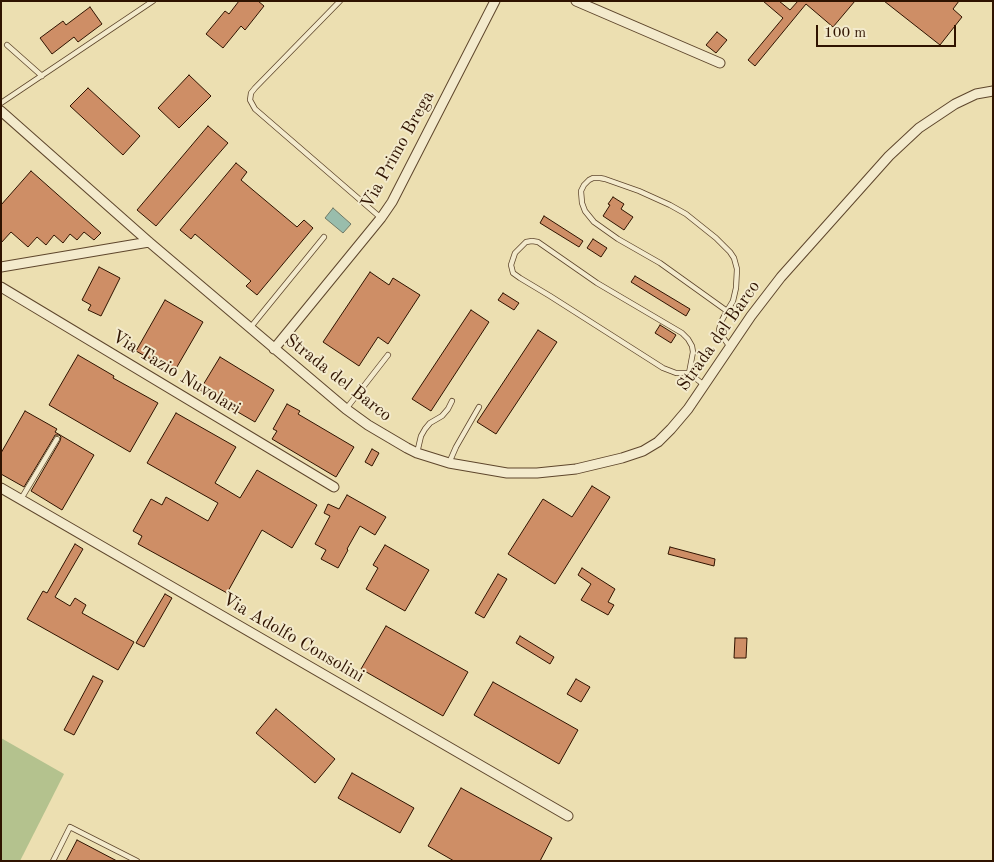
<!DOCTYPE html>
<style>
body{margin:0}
#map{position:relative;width:994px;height:862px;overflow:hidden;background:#ecdfb1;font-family:"Old Standard TT",serif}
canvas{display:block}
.frame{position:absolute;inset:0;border:2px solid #2f1300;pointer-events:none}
.scale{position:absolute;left:816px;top:25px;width:140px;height:22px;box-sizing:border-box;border:2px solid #2f1300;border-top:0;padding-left:6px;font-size:15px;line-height:18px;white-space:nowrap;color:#2f1300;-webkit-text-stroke:4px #f3eacc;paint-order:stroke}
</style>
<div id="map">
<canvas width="994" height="862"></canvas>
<div class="frame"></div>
<div class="scale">100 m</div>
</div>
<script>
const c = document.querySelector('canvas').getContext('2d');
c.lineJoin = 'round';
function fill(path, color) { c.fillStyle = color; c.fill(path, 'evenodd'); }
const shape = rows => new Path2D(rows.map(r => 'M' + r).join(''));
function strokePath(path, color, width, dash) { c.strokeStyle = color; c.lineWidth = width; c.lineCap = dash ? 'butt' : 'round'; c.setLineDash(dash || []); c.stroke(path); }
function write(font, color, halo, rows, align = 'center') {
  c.font = font + ' "Old Standard TT",serif'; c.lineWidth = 4; c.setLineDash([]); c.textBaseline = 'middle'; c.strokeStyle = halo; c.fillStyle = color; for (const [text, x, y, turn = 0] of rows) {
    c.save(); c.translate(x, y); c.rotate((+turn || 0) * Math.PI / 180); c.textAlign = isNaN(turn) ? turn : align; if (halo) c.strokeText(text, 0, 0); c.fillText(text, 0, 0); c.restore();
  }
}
fill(shape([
 [1,738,64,774,20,861,1,861]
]), '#b4c28e');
const water = shape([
 [333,208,351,224,343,233,325,218,333,208]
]);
fill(water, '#99bdac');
strokePath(water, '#6f7967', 1);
const building = shape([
 [239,1,258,1,264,6,245,30,241,26,223,48,206,34,225,11,229,14,239,1],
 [763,1,779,1,790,10,798,1,855,1,833,27,806,4,755,66,748,60,783,18,763,1],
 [884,1,959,1,953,9,962,17,940,45,884,1],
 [90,7,102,24,78,42,74,37,52,54,40,38,63,21,66,25,90,7],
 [717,32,727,40,716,53,706,45,717,32],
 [189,75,211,96,179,128,158,108,189,75],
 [88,88,140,136,123,155,70,106,88,88],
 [208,126,228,143,156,226,137,210,208,126],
 [236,163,247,172,241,180,297,227,304,220,313,228,257,295,246,286,251,281,195,234,191,239,180,230,236,163],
 [31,171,101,233,94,240,84,232,77,240,70,234,63,243,54,235,46,245,37,237,28,247,11,232,1,243,1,205,31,171],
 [613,197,624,204,621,209,633,217,624,230,603,216,610,205,608,204,613,197],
 [544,216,583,241,579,247,540,223,544,216],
 [593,239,607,248,601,257,587,248,593,239],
 [99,267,120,278,101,316,88,310,91,305,82,300,99,267],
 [370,272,389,285,393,278,420,295,388,344,378,337,359,366,323,342,370,272],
 [635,276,690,309,686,316,631,282,635,276],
 [503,293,519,303,514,310,498,300,503,293],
 [165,300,203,322,174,372,136,351,165,300],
 [471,310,489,322,431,411,412,399,471,310],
 [660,325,676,335,671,343,655,333,660,325],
 [538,330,557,342,496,434,477,422,538,330],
 [78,355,114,376,113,378,158,403,130,452,49,405,78,355],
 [220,357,274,390,255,422,200,390,220,357],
 [287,404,300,411,298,414,354,447,336,477,272,439,277,431,273,429,287,404],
 [25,411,57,429,55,432,94,455,62,510,31,491,60,441,61,437,59,435,55,435,54,437,24,487,1,474,1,453,25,411],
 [176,413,236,447,215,483,240,498,257,470,317,505,292,548,262,530,227,593,138,544,142,536,133,531,151,499,162,505,166,497,208,521,218,503,147,463,176,413],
 [372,449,379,453,372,466,365,462,372,449],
 [592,486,610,497,555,584,508,554,543,499,572,517,592,486],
 [347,495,386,517,375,535,360,526,347,549,348,550,338,568,321,559,326,550,315,544,330,516,324,513,328,504,339,509,347,495],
 [75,544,83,549,55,597,70,606,75,598,86,605,82,613,134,642,118,670,27,619,43,591,47,593,75,544],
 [385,545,429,570,405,611,366,589,378,568,373,565,385,545],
 [670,547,715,559,714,566,668,554,670,547],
 [582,568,615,589,608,602,614,605,608,615,581,600,591,584,578,575,582,568],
 [498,574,507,579,484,618,475,613,498,574],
 [165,594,172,598,144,647,136,643,165,594],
 [386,626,468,672,443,716,361,669,386,626],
 [520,636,554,657,550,664,516,643,520,636],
 [735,638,747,638,746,658,734,658,735,638],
 [93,676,103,681,74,735,64,730,93,676],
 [576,679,590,687,581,702,567,694,576,679],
 [493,682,578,730,559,764,474,715,493,682],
 [276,709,335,759,315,783,256,733,276,709],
 [352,773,414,808,400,833,338,798,352,773],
 [461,788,552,838,540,861,454,861,428,846,461,788],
 [77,840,117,861,66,861,77,840]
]);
fill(building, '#ce8e66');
strokePath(building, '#2f1300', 1);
const lane = shape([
 [340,1,255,88,251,93,250,100,255,109,381,218],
 [7,45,42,76],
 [1,103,153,1],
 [727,311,660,263,618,239,594,222,585,211,582,203,581,191,584,185,589,180,593,178,600,178,605,179,639,191,670,205,686,214,716,238,730,252,734,258,737,269,736,288,733,301,727,311,721,322,719,330,722,336,730,347],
 [250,328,324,237],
 [689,373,676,373,663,368,550,296,520,278,513,273,511,265,515,253,526,242,532,241,538,242,597,283,682,333,688,339,692,346,693,352,689,373,704,385],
 [346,409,388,355],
 [417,453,421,436,425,429,430,423,442,416,448,409,452,401],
 [449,463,456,447,479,407],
 [21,499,57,439],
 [53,861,70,827,137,861]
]);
const street = shape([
 [576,1,720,63],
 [1,111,149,242,346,409,368,425,407,448,417,453,449,463,507,473,537,473,576,469,622,458,643,451,658,442,671,429,688,409,751,316,781,277,889,156,919,128,955,104,976,94,993,91],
 [1,267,149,242],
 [1,287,334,487],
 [274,349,381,218,392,202,495,1],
 [1,488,568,816]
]);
strokePath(lane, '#5e462c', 6);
strokePath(street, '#5e462c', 11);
strokePath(lane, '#f3eacc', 4.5);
strokePath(street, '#f3eacc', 9);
write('18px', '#2f1300', '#f3eacc', [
 ["Via Primo Brega",398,150,-61],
 ["Strada del Barco",719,336,-55],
 ["Via Tazio Nuvolari",176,373,31],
 ["Strada del Barco",338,378,38],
 ["Via Adolfo Consolini",293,638,30]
]);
</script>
